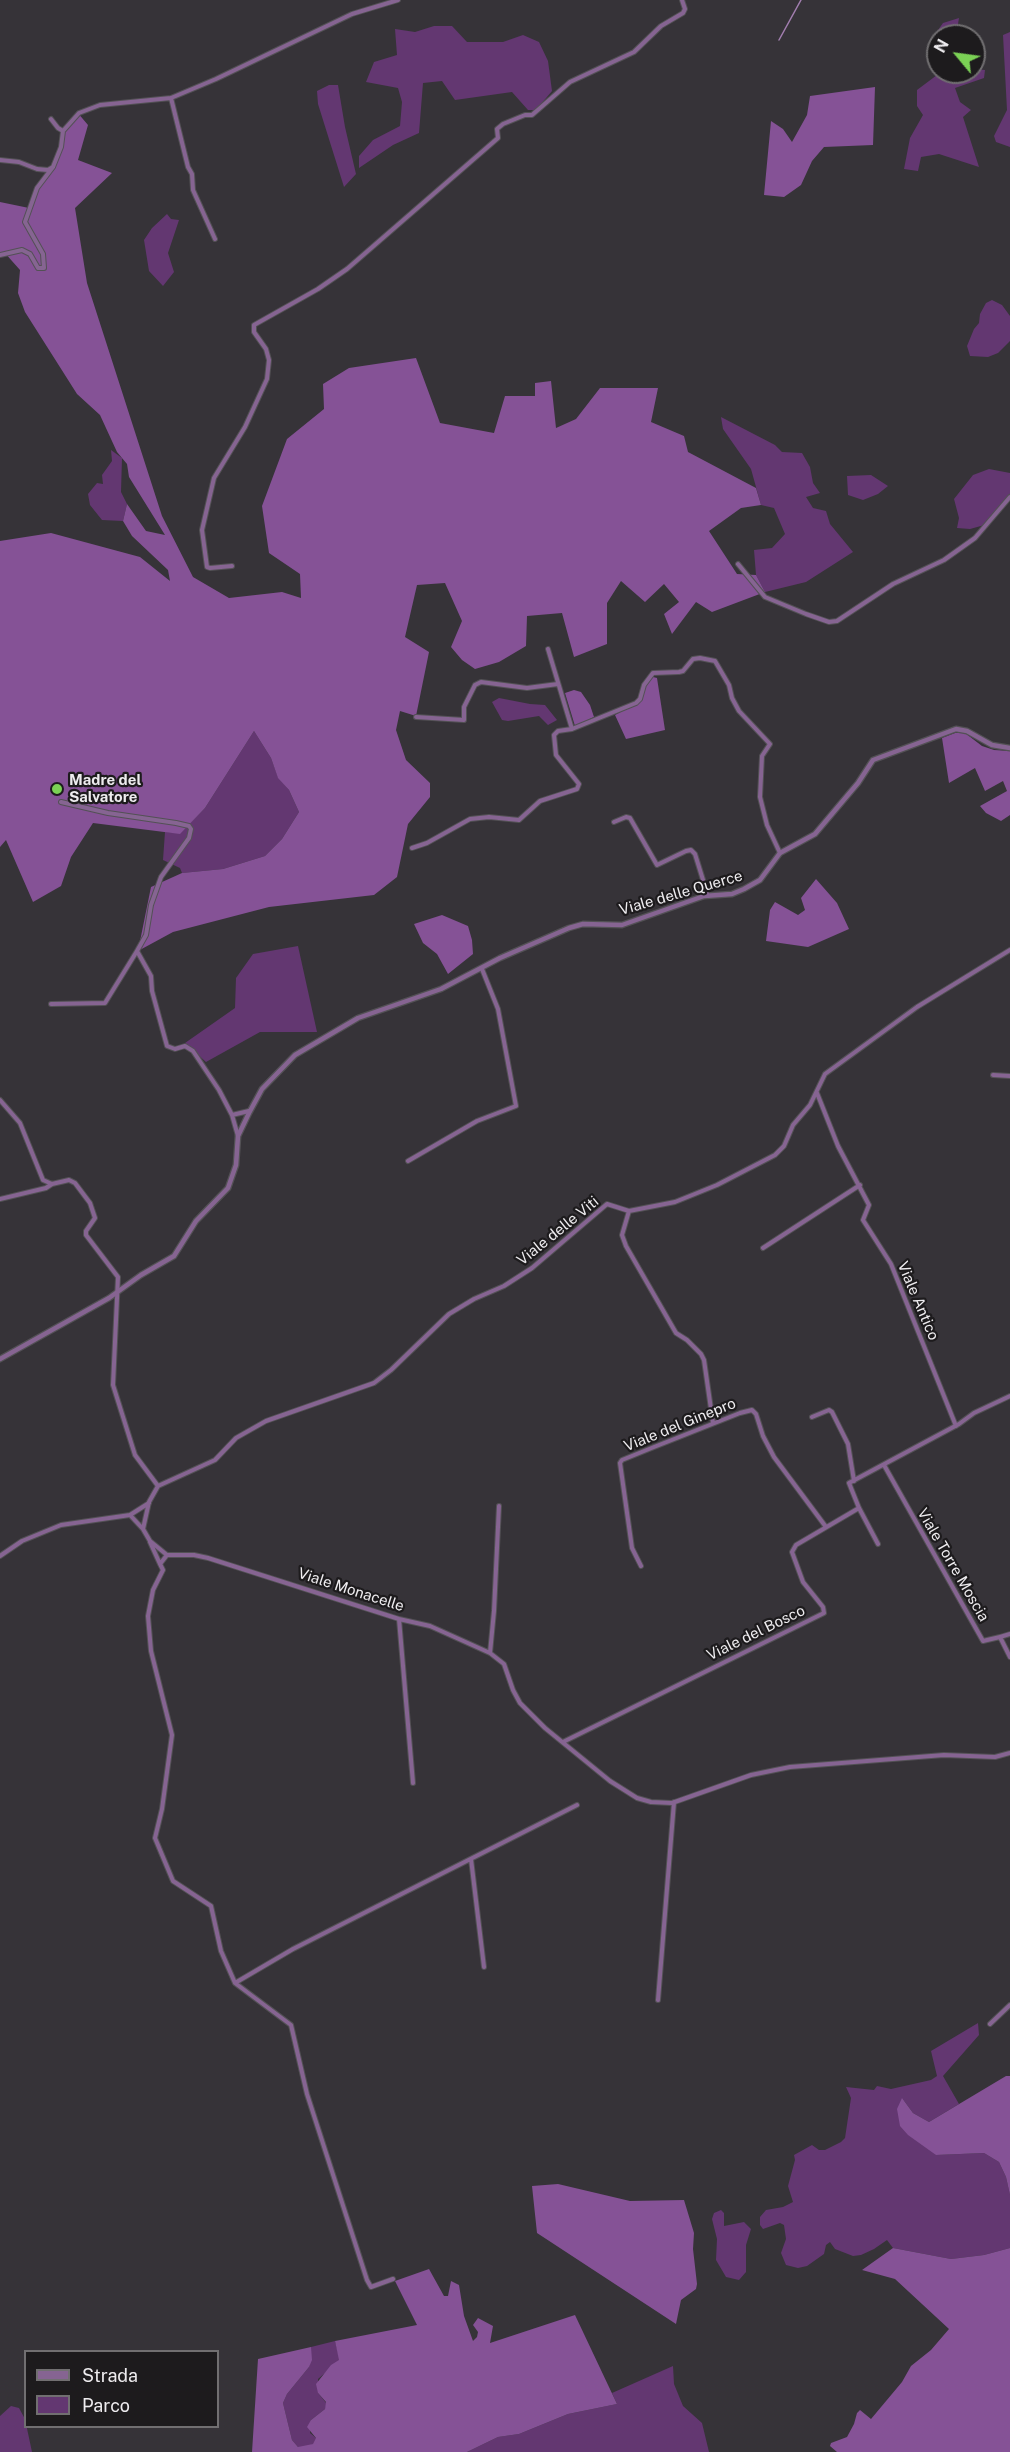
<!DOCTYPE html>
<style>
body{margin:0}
#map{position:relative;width:1010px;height:2452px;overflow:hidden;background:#363338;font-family:"Public Sans",sans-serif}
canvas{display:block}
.legend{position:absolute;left:24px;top:2350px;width:195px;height:78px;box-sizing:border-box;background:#1d1b1d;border:2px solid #716f71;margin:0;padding:8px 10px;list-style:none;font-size:18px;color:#eeecef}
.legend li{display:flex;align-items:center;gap:12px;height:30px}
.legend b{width:30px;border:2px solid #716f71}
.north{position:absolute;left:926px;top:24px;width:60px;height:60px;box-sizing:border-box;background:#1d1b1d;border:2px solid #716f71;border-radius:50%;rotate:299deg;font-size:16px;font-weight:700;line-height:24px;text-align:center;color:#eeecef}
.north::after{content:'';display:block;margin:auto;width:21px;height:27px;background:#7bd155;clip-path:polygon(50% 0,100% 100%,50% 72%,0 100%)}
</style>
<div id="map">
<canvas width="1010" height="2452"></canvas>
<ul class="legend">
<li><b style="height:8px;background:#866492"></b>Strada</li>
<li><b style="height:16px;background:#633771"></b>Parco</li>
</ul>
<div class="north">N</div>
</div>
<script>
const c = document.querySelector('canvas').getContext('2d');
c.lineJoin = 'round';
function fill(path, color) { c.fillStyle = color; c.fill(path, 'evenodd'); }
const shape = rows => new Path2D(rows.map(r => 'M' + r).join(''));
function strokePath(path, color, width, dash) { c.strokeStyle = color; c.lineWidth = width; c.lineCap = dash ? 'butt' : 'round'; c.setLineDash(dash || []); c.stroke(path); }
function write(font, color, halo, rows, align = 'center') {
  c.font = font + ' "Public Sans",sans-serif'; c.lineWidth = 4.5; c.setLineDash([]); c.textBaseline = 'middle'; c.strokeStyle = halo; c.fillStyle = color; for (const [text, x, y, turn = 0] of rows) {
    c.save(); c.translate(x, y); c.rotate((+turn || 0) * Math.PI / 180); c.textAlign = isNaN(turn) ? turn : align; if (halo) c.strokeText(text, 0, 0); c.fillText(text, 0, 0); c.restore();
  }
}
fill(shape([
 [959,18,956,36,938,36,938,69,934,65,929,43,943,23],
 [434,26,452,26,467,42,503,42,523,35,539,42,548,61,552,91,536,110,528,110,512,92,455,100,442,81,423,83,419,133,393,145,359,168,359,156,373,140,400,126,402,102,398,88,366,82,374,62,397,55,395,29,415,32],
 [1010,32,1010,147,996,142,994,136,1007,110,1003,35],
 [974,69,985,70,984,78,955,88,960,102,971,110,963,117,979,167,939,154,921,157,918,171,904,169,910,138,923,115,917,106,917,90,937,75,950,72,974,72],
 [329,85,338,85,345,127,356,174,344,187,318,104,317,91],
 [167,214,171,219,179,220,168,253,174,272,163,286,149,271,144,240,152,228],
 [992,300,1002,305,1010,316,1010,341,998,353,988,357,970,356,967,346,974,329,979,323,980,314,986,303],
 [721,417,775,445,782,452,802,453,810,467,813,483,820,493,806,497,813,508,826,511,830,524,853,552,806,582,765,592,756,575,754,550,772,548,785,534,774,508,761,505,751,469,723,429],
 [111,450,122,458,121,492,127,504,123,521,102,520,90,505,88,494,97,483,103,484,102,475,112,461],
 [989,469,1010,473,1010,496,988,524,970,529,957,528,959,518,954,499,973,475],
 [871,475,888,486,878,494,863,500,848,495,847,476],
 [499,698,530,704,545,705,557,720,548,725,539,716,508,721,502,720,492,702],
 [254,731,271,758,278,777,289,790,299,812,282,839,265,856,223,869,182,873,180,868,163,860,165,832,180,833,205,808],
 [298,946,317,1032,260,1032,206,1062,185,1043,235,1008,236,978,253,954],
 [978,2023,979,2035,943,2076,959,2104,929,2122,913,2113,902,2098,936,2155,984,2153,999,2162,1006,2177,1010,2195,1010,2248,984,2255,951,2259,893,2248,887,2240,874,2249,861,2255,853,2256,835,2249,830,2242,826,2245,824,2254,807,2266,798,2268,786,2265,781,2253,786,2239,784,2225,780,2223,763,2229,760,2225,760,2217,766,2210,783,2207,793,2202,788,2186,795,2160,794,2155,812,2145,819,2150,825,2150,841,2142,845,2138,851,2098,846,2087,874,2090,877,2086,891,2089,931,2080,937,2076,931,2051],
 [721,2210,724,2213,724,2226,744,2222,751,2229,746,2245,746,2272,739,2280,726,2277,716,2260,717,2239,712,2219,714,2213],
 [335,2341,340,2360,318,2379,318,2393,327,2404,325,2409,311,2420,310,2433,316,2438,316,2441,314,2444,303,2448,298,2447,292,2440,283,2403,287,2394,309,2367,311,2347],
 [673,2366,674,2384,683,2406,702,2423,709,2452,467,2452,498,2437,519,2434,568,2414,617,2404,612,2393],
 [11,2406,19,2408,25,2419,32,2452,0,2452,0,2416]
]), '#633771');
fill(shape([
 [875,87,873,145,824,147,812,161,801,185,784,197,764,195,771,121,783,129,792,142,807,115,810,96],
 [77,112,88,125,78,160,112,173,75,208,87,283,162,516,193,577,229,598,282,592,301,598,300,574,269,553,262,506,287,439,324,409,323,384,349,368,416,358,440,423,494,433,505,396,535,396,535,383,551,381,556,428,576,419,600,388,658,388,651,422,684,436,688,452,756,488,761,505,741,508,709,531,737,574,756,575,765,592,712,612,696,602,672,634,664,614,679,602,664,584,645,602,621,581,607,603,607,644,574,657,562,613,527,616,526,646,499,662,475,669,462,660,451,647,462,621,445,583,417,585,405,637,429,652,416,716,400,711,396,730,406,760,430,783,430,797,408,824,397,877,374,895,269,907,173,932,138,951,151,887,182,873,223,869,265,856,282,839,299,812,289,790,278,778,271,758,254,731,205,808,180,834,93,823,71,857,61,886,33,902,6,840,0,847,0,541,51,533,140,557,170,581,168,570,132,536,123,521,127,504,146,531,165,535,129,477,127,464,117,452,100,415,77,394,25,312,18,293,20,270,4,252,0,253,0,202,29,208,37,188,50,170,60,149,64,129],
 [653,677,657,678,665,730,626,739,615,715,641,701,646,685],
 [574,690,581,692,590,705,594,717,575,726,565,693],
 [955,733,965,733,982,746,994,750,1010,751,1010,815,1001,821,986,813,980,806,1007,791,1003,781,985,791,975,768,949,783,942,738],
 [816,879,837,903,849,929,808,947,766,941,770,910,775,902,798,915,805,910,801,898],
 [442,915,468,926,472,940,473,954,448,974,437,954,423,943,414,924],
 [1006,2076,1010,2076,1010,2195,1006,2177,999,2162,984,2153,936,2155,908,2135,900,2126,897,2109,902,2098,913,2113,929,2122],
 [558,2184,630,2201,684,2200,694,2233,693,2249,697,2284,696,2289,681,2300,676,2324,537,2233,532,2186],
 [893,2248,951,2259,984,2255,1010,2248,1010,2452,837,2452,830,2446,831,2443,847,2437,854,2424,857,2413,860,2410,871,2419,902,2382,911,2366,931,2350,949,2329,895,2279,862,2270],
 [429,2269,444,2296,448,2296,451,2281,459,2285,464,2316,473,2341,477,2337,478,2332,473,2325,478,2318,493,2326,490,2343,575,2315,617,2404,568,2414,519,2434,498,2437,467,2452,252,2452,258,2359,311,2347,312,2360,309,2367,287,2394,283,2403,292,2440,298,2447,313,2444,316,2438,307,2427,311,2420,325,2409,326,2402,318,2393,316,2384,331,2365,339,2360,335,2341,417,2325,395,2281]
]), '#855296');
strokePath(shape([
 [779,40,801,0]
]), '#a27eaf', 1.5);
const minor = shape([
 [171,98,188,167,192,174,193,190,215,239],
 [63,131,79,113,100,105,171,98,216,79,352,14,398,0],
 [0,160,19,162,37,169,48,170,53,167,61,147,63,131,58,128,51,119],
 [0,255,22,250,30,254,38,268,44,268,43,254,25,222,37,188,53,167],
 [738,564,765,597,806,614,829,622,837,621,893,584,944,560,975,538,1010,497],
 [232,566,210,568,207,567,202,530,214,478,245,427,267,379,269,360,266,349,254,332,254,325,318,289,347,269,498,138,497,129,503,124,525,115,532,115,570,82,634,52,661,26,683,13,685,9,682,0],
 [548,649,572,729],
 [416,717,464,720,464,707,475,685,481,682,527,688,558,684],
 [61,802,108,813,176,823,189,826,191,829,189,838,161,877,151,905,146,935,137,951,151,976,152,991,167,1046,175,1049,185,1046,193,1051,219,1090,232,1115,238,1136],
 [614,822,626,817,630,818,657,865,686,851,691,850,695,854,708,896],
 [412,848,427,843,470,819,489,817,519,820,540,801,577,789,579,784,556,755,554,735,558,731,572,729,636,703,640,699,644,685,653,673,679,672,683,671,693,659,700,658,715,661,729,685,732,698,739,711,770,744,762,756,760,797,767,825,780,853],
 [51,1004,105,1003,137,951],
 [993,1075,1010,1076],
 [817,1093,838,1146,869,1205,863,1220,891,1264,956,1426],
 [0,1100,20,1123,43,1180,52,1184,69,1180,75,1183,90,1203,95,1218,86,1231,86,1235,118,1277,113,1385,135,1455,158,1486],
 [232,1115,249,1111],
 [408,1161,477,1121,516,1106,498,1009,482,969],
 [0,1199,46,1188,52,1184],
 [629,1211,622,1235,626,1246,676,1333,687,1340,701,1354,704,1360,713,1423],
 [763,1248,860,1185],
 [812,1417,829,1410,832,1412,848,1444,854,1481],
 [884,1465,983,1641,1000,1637,1010,1657],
 [158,1486,215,1460,236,1438,266,1421,374,1383,391,1370,449,1314,474,1299,504,1286,532,1268,607,1204,629,1211,675,1202,717,1185,775,1155,784,1146,793,1125,810,1105,825,1074,917,1007,1010,950],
 [158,1486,149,1502,143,1529,150,1541,167,1555,194,1555,208,1558,399,1619,430,1626,490,1653,504,1664,513,1690,520,1703,545,1728,610,1781,637,1798,651,1802,672,1803,751,1775,790,1767,944,1755,995,1757,1010,1753],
 [130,1515,143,1529],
 [150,1542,160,1564],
 [878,1544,859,1508,849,1483,959,1424,974,1413,1010,1396],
 [167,1555,160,1564,163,1570,153,1590,148,1616,151,1651,172,1735,162,1809,155,1838,173,1881,211,1906,221,1951,235,1983,291,2025,307,2094,367,2280,371,2287,393,2279],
 [0,1556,22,1541,61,1525,130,1515,149,1503],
 [641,1566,632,1548,620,1463,622,1460,654,1447,740,1413,752,1410,756,1414,763,1436,774,1457,826,1527],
 [399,1619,413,1783],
 [1000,1637,1010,1634],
 [490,1653,494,1611,499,1506],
 [563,1742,824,1613,823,1607,803,1582,792,1552,796,1545,859,1508],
 [471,1859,484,1967],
 [235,1983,293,1949,577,1805],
 [658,2000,674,1802],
 [990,2024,1010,2005]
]);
const tertiary = shape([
 [0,1359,109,1298,141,1275,174,1256,196,1221,228,1188,236,1165,238,1136,249,1113,262,1089,295,1055,358,1018,441,989,500,958,569,928,583,924,622,925,704,896,732,894,744,889,760,880,780,853,815,834,858,783,873,760,956,729,967,731,992,745,1010,748]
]);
strokePath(minor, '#535155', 6);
strokePath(tertiary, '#535155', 7);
strokePath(minor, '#866492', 4);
strokePath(tertiary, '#866492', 4.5);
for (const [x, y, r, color] of [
 [57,789,6,"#7bd155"]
]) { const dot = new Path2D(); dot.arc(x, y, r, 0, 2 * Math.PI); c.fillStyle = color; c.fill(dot); strokePath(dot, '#1d1b1d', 2); }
write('bold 15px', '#eeecef', '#1d1b1d', [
 ["Madre del",69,780],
 ["Salvatore",69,797]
], 'left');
write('15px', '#eeecef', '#1d1b1d', [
 ["Viale delle Querce",681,893,-16],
 ["Viale delle Viti",558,1231,-39],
 ["Viale Antico",918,1301,67],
 ["Viale del Ginepro",680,1425,-22],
 ["Viale Torre Moscia",953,1565,60],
 ["Viale Monacelle",351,1590,18],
 ["Viale del Bosco",756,1633,-26]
]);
</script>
